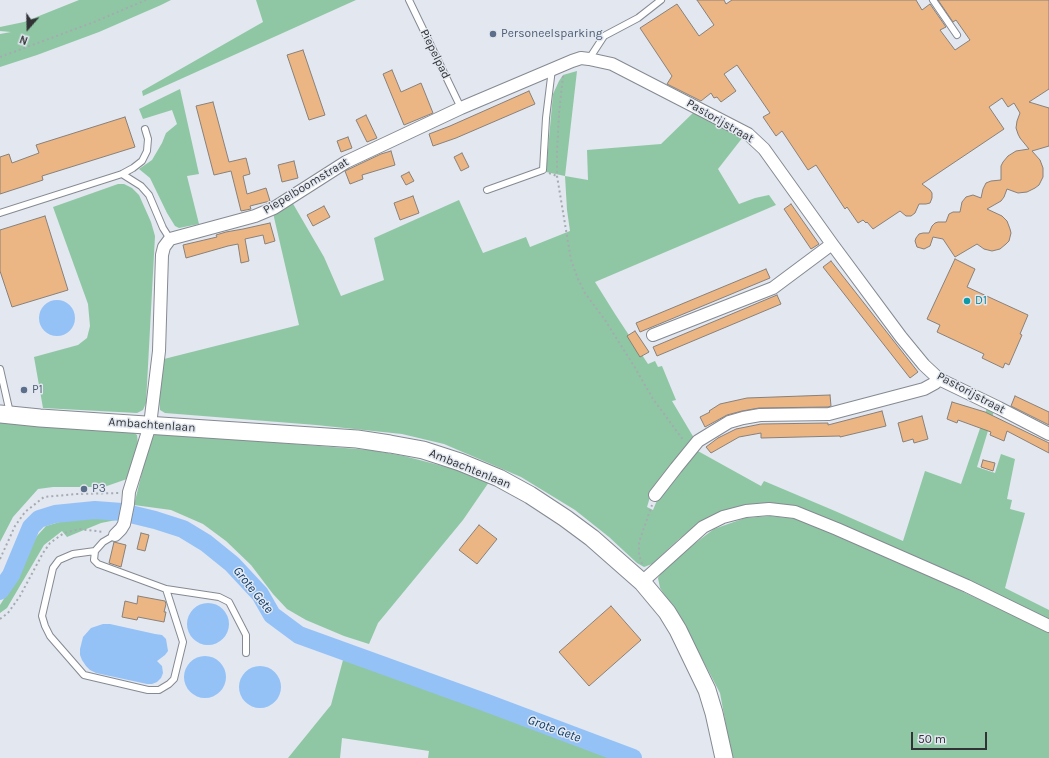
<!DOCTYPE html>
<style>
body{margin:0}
#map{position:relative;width:1049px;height:758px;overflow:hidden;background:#e2e7f0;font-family:Karla,sans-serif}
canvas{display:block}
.north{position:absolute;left:8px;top:8px;width:40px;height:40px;-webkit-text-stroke:3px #e2e7f0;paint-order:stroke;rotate:200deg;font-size:11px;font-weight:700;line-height:16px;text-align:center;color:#313336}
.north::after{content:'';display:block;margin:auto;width:14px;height:18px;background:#313336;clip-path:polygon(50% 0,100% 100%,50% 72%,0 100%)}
.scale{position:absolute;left:911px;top:732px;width:76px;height:18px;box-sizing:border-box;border:2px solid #313336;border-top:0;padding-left:5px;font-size:12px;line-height:14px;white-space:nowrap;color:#313336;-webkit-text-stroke:3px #e2e7f0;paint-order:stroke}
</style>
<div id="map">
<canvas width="1049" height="758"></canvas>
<div class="north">N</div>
<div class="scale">50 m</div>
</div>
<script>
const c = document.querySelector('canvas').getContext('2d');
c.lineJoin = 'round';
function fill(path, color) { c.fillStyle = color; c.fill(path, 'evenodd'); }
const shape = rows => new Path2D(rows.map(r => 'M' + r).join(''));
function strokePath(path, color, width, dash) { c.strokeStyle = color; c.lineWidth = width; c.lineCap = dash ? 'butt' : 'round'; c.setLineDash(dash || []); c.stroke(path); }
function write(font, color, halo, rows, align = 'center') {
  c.font = font + ' Karla,sans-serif'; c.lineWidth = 3; c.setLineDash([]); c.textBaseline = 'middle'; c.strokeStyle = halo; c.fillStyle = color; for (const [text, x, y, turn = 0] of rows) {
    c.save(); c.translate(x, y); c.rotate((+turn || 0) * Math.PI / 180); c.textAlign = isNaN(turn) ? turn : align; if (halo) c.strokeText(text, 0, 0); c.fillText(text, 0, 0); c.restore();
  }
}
fill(shape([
 [79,0,171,0,161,5,99,32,37,55,0,67,0,34,11,32,0,31,0,27,24,22],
 [256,0,356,0,143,96,142,91,263,22],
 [577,71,565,176,588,180,587,150,661,144,693,113,724,126,743,137,718,169,739,204,755,198,769,195,776,205,595,282,615,314,648,364,655,361,658,367,662,366,676,400,672,401,694,438,650,497,647,507,653,510,658,498,696,450,761,486,764,481,835,511,903,541,925,471,961,484,987,408,994,411,977,467,995,473,1001,454,1015,459,1007,499,1012,500,1010,509,1025,513,1005,588,1049,610,1049,620,873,538,798,508,697,525,679,539,652,564,644,567,637,563,609,537,575,510,521,477,444,444,402,434,316,425,165,413,160,410,159,396,160,360,299,325,273,213,292,202,324,257,341,296,384,280,374,238,459,200,483,253,526,237,530,247,570,231,567,210,565,176,546,172,553,94,559,81,563,75],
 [180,89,199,174,187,176,199,224,179,228,175,226,167,213,150,178,139,169,152,160,162,143,166,133,177,124,172,110,143,119,139,109],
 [118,184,124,184,132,188,139,195,151,222,155,236,146,403,143,410,137,413,43,408,34,357,78,345,87,338,90,326,88,304,53,207],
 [0,422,22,425,133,432,137,435,138,444,127,479,104,487,53,487,38,489,13,517,0,542],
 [156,433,370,450,404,456,462,471,489,482,463,520,378,623,369,644,344,636,306,620,287,609,273,594,251,565,226,541,203,524,171,510,134,505,149,444,152,438],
 [80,516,121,519,101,523,67,537,62,531,44,545,7,608,0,613,0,605,19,575,27,554,37,536,46,526],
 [770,516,798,519,942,582,1049,632,1049,758,732,758,720,693,686,628,660,588,658,578,664,568,694,544,714,529,745,518],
 [343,660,434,692,611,758,428,758,429,751,342,738,340,758,288,758,331,705]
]), '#8fc7a4');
fill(shape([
 '39 318a18 18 0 1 1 36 0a18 18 0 1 1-36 0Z',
 '187 624a21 21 0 1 1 42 0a21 21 0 1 1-42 0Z',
 [103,624,110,624,155,634,162,635,166,639,168,651,165,655,157,661,162,666,163,673,161,678,157,682,152,684,147,684,96,673,90,670,86,666,82,660,80,655,80,649,83,637,91,628],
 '184 677a21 21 0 1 1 42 0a21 21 0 1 1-42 0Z',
 '239 687a21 21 0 1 1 42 0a21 21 0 1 1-42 0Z'
]), '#94c2f7');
strokePath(shape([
 [0,591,11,575,31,527,39,519,55,514,95,510,122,512,155,520,183,529,206,543,232,564,260,594,272,615,299,635,487,703,633,758]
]), '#94c2f7', 18);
const building = shape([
 [697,0,724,0,726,4,732,0,916,0,922,10,930,4,946,27,940,30,955,50,970,40,956,20,953,22,938,0,1049,0,1049,89,1029,102,1049,108,1049,146,1032,151,1040,160,1043,168,1043,177,1039,185,1035,188,1027,192,1018,193,1007,189,1004,197,1001,201,987,209,1002,216,1007,221,1010,229,1011,233,1009,241,1006,244,1000,249,992,251,984,249,977,244,955,257,943,239,933,237,930,246,924,249,917,247,915,241,916,238,919,234,923,233,929,233,932,226,935,223,938,222,946,222,949,214,953,212,960,212,962,202,966,197,973,195,981,198,983,189,986,183,991,181,1001,180,1001,166,1003,162,1008,156,1016,151,1029,149,1020,138,1018,134,1016,128,1017,121,1020,113,1014,103,1008,107,1002,98,989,107,1004,129,922,184,930,190,932,193,932,198,930,203,926,204,919,204,915,213,911,216,906,216,900,211,873,229,867,222,866,223,863,220,858,223,847,207,845,209,816,165,808,170,782,131,776,136,763,117,770,113,737,65,724,74,736,91,721,102,717,97,714,98,711,93,701,101,667,84,672,76,640,28,677,4,699,36,714,25,697,0],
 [303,50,325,115,309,120,287,55,303,50],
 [392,70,401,92,421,83,433,113,404,125,383,74,392,70],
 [529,91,535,104,456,138,433,146,429,134,450,126,529,91],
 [213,102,229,162,246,158,250,174,243,176,247,194,266,188,270,201,250,206,251,209,241,211,231,171,214,175,196,106,213,102],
 [366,115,377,138,367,142,356,120,366,115],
 [125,117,135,147,42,176,43,180,0,194,0,157,9,154,12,163,39,153,36,145,125,117],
 [348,137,352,148,341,152,337,141,348,137],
 [391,151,395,165,362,175,363,179,350,184,345,171,381,154,391,151],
 [462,153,469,167,461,171,454,157,462,153],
 [294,161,298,178,282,182,278,165,294,161],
 [409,172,414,181,406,185,401,176,409,172],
 [413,196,419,213,400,220,394,203,413,196],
 [791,204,819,244,811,249,784,209,791,204],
 [324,206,330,217,313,226,307,215,324,206],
 [45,216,68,290,12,307,0,271,0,230,45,216],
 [270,223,275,241,265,244,263,235,245,239,249,261,241,263,238,244,228,246,186,258,183,245,217,237,216,235,226,232,243,229,270,223],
 [955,259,975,269,967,287,1028,315,1020,334,1022,335,1009,365,1005,363,1003,368,982,358,984,354,937,332,940,325,927,319,955,259],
 [831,261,918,372,910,378,823,267,831,261],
 [766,269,770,278,640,332,636,323,766,269],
 [777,295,781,304,657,356,653,347,777,295],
 [635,331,649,352,640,357,627,336,635,331],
 [830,395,831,406,828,407,759,408,742,411,727,415,705,427,700,417,710,412,709,411,720,404,747,398,830,395],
 [1015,396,1049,412,1049,425,1011,406,1015,396],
 [952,402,985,412,1049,443,1049,453,1007,431,1004,441,990,435,991,432,958,420,957,423,947,419,952,402],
 [882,411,886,426,840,437,840,436,761,438,761,433,739,437,711,453,706,447,718,438,736,429,761,424,828,423,828,425,882,411],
 [922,416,928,439,914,443,913,439,903,442,898,423,922,416],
 [983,460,995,463,993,471,981,467,983,460],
 [479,525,497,539,477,564,459,550,479,525],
 [141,533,149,535,145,551,137,549,141,533],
 [114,542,126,545,121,567,109,563,114,542],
 [138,596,165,601,166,604,164,612,166,612,164,622,138,617,137,620,122,617,125,601,137,604,138,596],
 [611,606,641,640,589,686,559,652,611,606]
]);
fill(building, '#ecb684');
strokePath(building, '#88807a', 1);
const lane = shape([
 [409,0,461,108],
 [933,0,957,35],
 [589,59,604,36,638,18,661,0],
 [122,174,141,186,149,195,163,228,170,239],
 [487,190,543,170,546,118,552,69],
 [0,213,122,174,133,168,142,161,147,151,148,139,145,129],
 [0,369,10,413],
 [95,551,73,554,59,560,53,568,42,616,45,626,50,636,84,675,148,690,159,690,169,684,174,679,183,642,166,589,98,564,94,560,95,551,103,542,115,535],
 [166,589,219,597,229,602,246,635,246,653]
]);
const street = shape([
 [653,335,773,288,832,244],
 [655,495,676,468,698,441,729,422,743,418,760,415,829,414,924,389,935,383,939,379],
 [115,535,121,529,124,524,128,504,129,492,150,425,159,351,162,255,164,247,170,239,255,216,274,208,346,162,461,108,572,61,581,58,589,59,612,64,748,134,764,149,832,244,901,337,924,365,939,379,999,408,1049,434],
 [642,582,703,527,723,517,746,511,769,509,795,512,837,529,967,586,1049,626]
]);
const secondary = shape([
 [0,414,40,418,357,439,390,444,423,450,460,462,499,478,530,495,565,518,592,538,642,582,667,612,678,630,707,690,714,713,724,758]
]);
strokePath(lane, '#858a92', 8);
strokePath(street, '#858a92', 14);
strokePath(secondary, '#858a92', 19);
strokePath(shape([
 [0,57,94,22,146,0],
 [563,76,559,114,557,152,557,176,571,260,578,279,585,293,605,320,634,366,653,399,684,441],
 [549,173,557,176],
 [0,559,15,526,25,512,44,497,76,494,119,493],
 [642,564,639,555,639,542,652,505],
 [0,619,8,613,20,596,43,553,50,543,64,533,79,529,104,532]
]), '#a6aab1', 2, [2, 3]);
strokePath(lane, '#fff', 6);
strokePath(street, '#fff', 12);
strokePath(secondary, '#fff', 17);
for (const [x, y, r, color] of [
 [493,34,4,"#5c6f8a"],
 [967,301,4,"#0f9aa8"],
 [24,390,4,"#5c6f8a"],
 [84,489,4,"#5c6f8a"]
]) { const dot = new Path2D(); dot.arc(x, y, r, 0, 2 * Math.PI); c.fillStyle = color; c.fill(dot); strokePath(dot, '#e2e7f0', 1.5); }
write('12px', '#4e5e75', '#e2e7f0', [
 ["Personeelsparking",501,34],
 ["P1",32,390],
 ["P3",92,489]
], 'left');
write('12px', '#313336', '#e2e7f0', [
 ["Piepelpad",435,54,64],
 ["Pastorijstraat",720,121,30],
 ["Piepelboomstraat",306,186,-31],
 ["Pastorijstraat",971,393,28],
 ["Ambachtenlaan",152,425,4],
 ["Ambachtenlaan",470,469,22]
]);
write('12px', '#0d838f', '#e2e7f0', [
 ["D1",975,301]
], 'left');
write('italic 13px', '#0a3b6a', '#e2e7f0', [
 ["Grote Gete",253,590,51],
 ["Grote Gete",554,729,20]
]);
</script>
